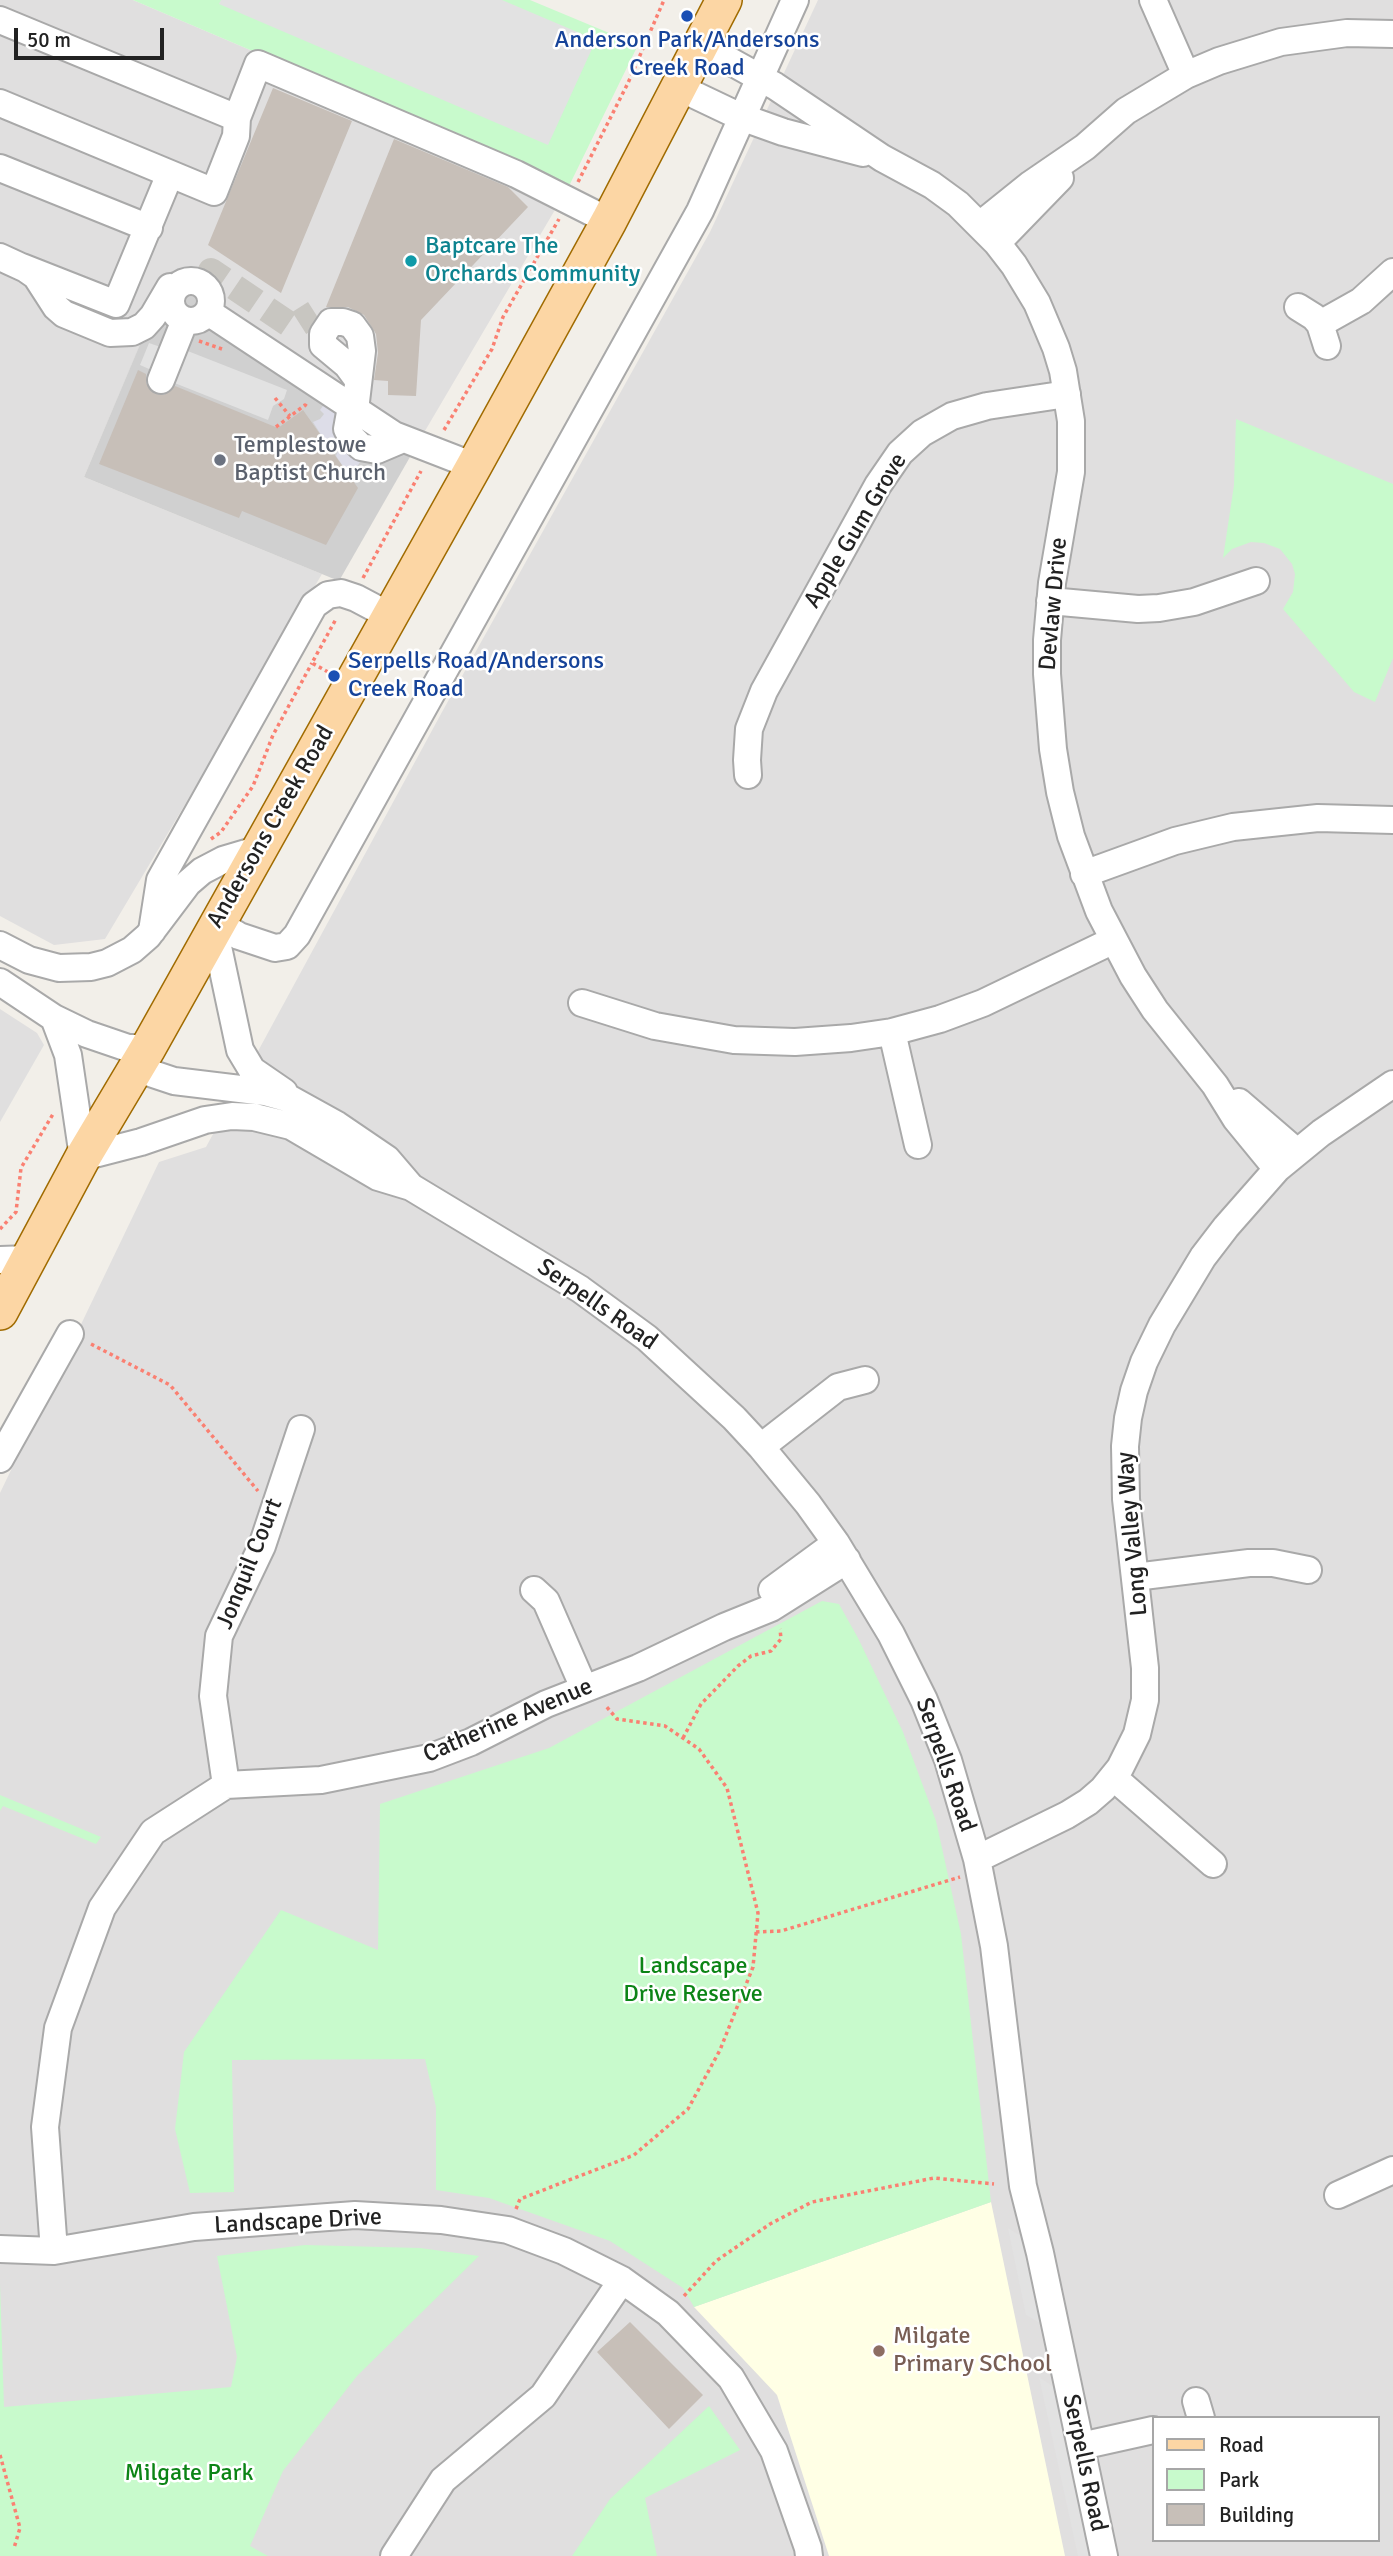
<!DOCTYPE html>
<style>
body{margin:0}
#map{position:relative;width:1393px;height:2556px;overflow:hidden;background:#f2efe9;font-family:Signika,sans-serif}
canvas{display:block}
.legend{position:absolute;left:1152px;top:2416px;width:228px;height:126px;box-sizing:border-box;background:#fff;border:2px solid #a7a7a7;margin:0;padding:9px 12px;list-style:none;font-size:21px;color:#222}
.legend li{display:flex;align-items:center;gap:14px;height:35px}
.legend b{width:35px;border:2px solid #a7a7a7}
.scale{position:absolute;left:14px;top:28px;width:150px;height:32px;box-sizing:border-box;border:4px solid #222;border-top:0;padding-left:9px;font-size:21px;line-height:24px;white-space:nowrap;color:#222;-webkit-text-stroke:5px #fff;paint-order:stroke}
</style>
<div id="map">
<canvas width="1393" height="2556"></canvas>
<ul class="legend">
<li><b style="height:9px;background:#fcd6a4"></b>Road</li>
<li><b style="height:19px;background:#c8facc"></b>Park</li>
<li><b style="height:19px;background:#c7bfb8"></b>Building</li>
</ul>
<div class="scale">50 m</div>
</div>
<script>
const c = document.querySelector('canvas').getContext('2d');
c.lineJoin = 'round';
function fill(path, color) { c.fillStyle = color; c.fill(path, 'evenodd'); }
const shape = rows => new Path2D(rows.map(r => 'M' + r).join(''));
function strokePath(path, color, width, dash) { c.strokeStyle = color; c.lineWidth = width; c.lineCap = dash ? 'butt' : 'round'; c.setLineDash(dash || []); c.stroke(path); }
function write(font, color, halo, rows, align = 'center') {
  c.font = font + ' Signika,sans-serif'; c.lineWidth = 5; c.setLineDash([]); c.textBaseline = 'middle'; c.strokeStyle = halo; c.fillStyle = color; for (const [text, x, y, turn = 0] of rows) {
    c.save(); c.translate(x, y); c.rotate((+turn || 0) * Math.PI / 180); c.textAlign = isNaN(turn) ? turn : align; if (halo) c.strokeText(text, 0, 0); c.fillText(text, 0, 0); c.restore();
  }
}
fill(shape([
 [0,0,133,0,569,186,422,436,171,272,84,477,322,574,105,939,54,945,0,916],
 [818,0,1393,0,1393,2556,0,2556,0,1493,159,1162,206,1147,442,712,710,232],
 [1153,2418,1377,2418,1377,2540,1153,2540],
 [0,1009,37,1033,44,1045,0,1122]
]), '#e0dfdf');
fill(shape([
 [991,2202,1065,2556,829,2556,777,2395,694,2307]
]), '#ffffe5');
fill(shape([
 [171,271,422,436,339,581,84,477]
]), '#d0d0d0');
fill(shape([
 [133,0,530,0,638,45,569,186],
 [1236,419,1393,484,1393,658,1375,702,1354,692,1283,609,1293,592,1295,574,1292,564,1280,549,1264,543,1251,542,1232,549,1223,558,1234,485],
 [822,1601,839,1604,858,1638,903,1732,936,1821,961,1934,991,2202,694,2307,683,2288,610,2241,489,2198,436,2190,436,2107,425,2059,232,2060,234,2192,190,2193,175,2129,184,2052,281,1910,378,1950,380,1804,549,1748],
 [0,1795,101,1837,96,1844,3,1806,0,1811],
 [305,2245,420,2248,479,2256,357,2376,283,2471,250,2546,268,2556,0,2556,0,2284,4,2407,231,2387,237,2357,217,2256],
 [709,2406,740,2450,645,2498,657,2556,572,2556,610,2499]
]), '#c8facc');
fill(shape([
 [221,0,502,0,596,40,548,145,219,4],
 [149,343,172,351,175,346,287,390,284,399,273,406,268,420,172,382,163,375,140,365],
 [1008,2228,1026,2239,1045,2326,1026,2315],
 [1039,2377,1058,2390,1093,2556,1078,2556]
]), '#e2e2e2');
fill(shape([
 [325,403,335,409,337,413,337,430,362,458,351,478,336,456,338,451,323,438,313,422,320,419,324,414,320,410]
]), '#dddde8');
fill(shape([
 [273,88,352,121,281,293,208,245],
 [394,139,508,187,528,207,421,320,416,396,388,395,388,381,374,380,378,353,376,334,364,315,348,307,326,307],
 [138,370,146,374,146,383,155,394,164,395,175,386,278,428,303,410,358,488,326,545,242,511,239,518,99,464],
 [630,2322,703,2395,669,2429,597,2352]
]), '#c7bfb8');
strokePath(shape([
 [206,280,211,271,293,327,315,313]
]), '#c8c6c1', 26, [26, 13]);
const minor = shape([
 [1153,0,1186,75],
 [0,20,237,118],
 [699,44,775,86,882,158,932,185,958,204,997,243,1014,265,1037,303,1056,348,1063,371,1071,421,1071,472,1052,583,1047,640,1047,674,1053,749,1060,792,1071,836,1099,911,1133,976,1155,1010,1215,1085,1236,1119,1277,1169],
 [678,87,741,117,783,132,863,153],
 [0,103,214,192,236,136,237,118,258,64,516,174,609,221],
 [0,168,149,228],
 [980,225,1031,184,1085,147,1126,111,1186,75,1219,61,1281,42,1347,33,1393,34],
 [997,243,1060,178],
 [0,257,26,269,36,276,56,307,64,314,110,333,132,332,144,326,153,316,170,287],
 [22,267,116,304,170,174],
 '171 301a20 20 0 1 1 40 0a20 20 0 1 1-40 0Z',
 [1298,307,1314,317,1320,324,1327,346],
 [208,312,394,435,474,466],
 [1320,324,1361,301,1393,272],
 [161,380,185,320],
 [351,407,347,429,352,438,361,447,377,450,403,439],
 [355,410,362,351,360,336,352,325,343,322,331,322,323,334,323,345,347,365,358,380],
 [1050,601,1138,609,1159,608,1194,602,1256,581],
 [748,775,747,760,749,729,764,691,878,485,900,453,922,433,952,416,987,406,1067,394],
 [1084,874,1175,841,1233,827,1318,818,1393,820],
 [217,923,239,936,275,948,287,946,297,935,700,211,795,0],
 [214,928,240,1050,252,1070,284,1092],
 [152,931,160,880,314,605,328,595,341,593,356,598,390,616],
 [0,945,29,960,59,968,91,967,107,963,132,950,148,936,188,883,202,871,223,860,260,849],
 [0,982,54,1018,87,1034,128,1048,148,1048],
 [582,1003,655,1026,734,1040,795,1042,851,1038,892,1032,940,1019,983,1003,1114,940],
 [54,1018,68,1055,83,1157,141,1142,205,1120,232,1116,254,1117,291,1126,378,1177,411,1187,580,1289,647,1338,734,1418,761,1447,808,1504,836,1543,891,1634,924,1700,948,1760,977,1859,994,1946,1023,2186,1040,2253,1104,2556],
 [892,1032,918,1145],
 [135,1068,174,1081,265,1092,290,1099,337,1125,387,1159,411,1187],
 [1239,1102,1297,1152],
 [0,1260,29,1259],
 [761,1447,838,1387,865,1380],
 [0,1459,70,1334],
 [1135,1577,1249,1563,1273,1563,1308,1570],
 [534,1590,546,1601,584,1688],
 [772,1590,836,1543],
 [1113,1777,1213,1864],
 [226,1785,213,1696,219,1636,262,1546,301,1429],
 [977,1859,1067,1815,1088,1802,1103,1789,1120,1768,1137,1734,1145,1700,1145,1668,1126,1499,1125,1446,1128,1418,1134,1391,1144,1362,1162,1325,1203,1257,1226,1227,1277,1169,1321,1133,1393,1084],
 [1338,2195,1393,2170],
 [0,2249,54,2251,194,2227,355,2215,441,2220,508,2230,564,2251,622,2280,668,2313,731,2378,774,2451,808,2548,809,2556],
 [54,2251,45,2127,58,2028,102,1908,153,1832,226,1785,321,1780,429,1758,471,1742,546,1704,638,1668,724,1627,771,1608,847,1560],
 [1196,2401,1201,2418],
 [1081,2446,1153,2430],
 [394,2556,443,2480,543,2396,622,2280]
]);
const major = shape([
 [0,1312,83,1157,148,1048,474,466,609,221,724,0]
]);
strokePath(minor, '#a9a9a9', 30);
strokePath(major, '#a06b00', 38);
strokePath(shape([
 [578,182,628,83,664,0],
 [199,341,222,349],
 [275,398,290,416],
 [276,427,305,405,308,407],
 [444,430,492,349,503,317,559,219],
 [363,578,421,471],
 [328,672,312,663,336,619],
 [211,839,221,832,253,786,273,735,312,663],
 [0,1229,16,1212,21,1168,53,1114],
 [91,1344,170,1385,258,1491],
 [683,1738,701,1704,738,1666,751,1656,771,1651,781,1639,780,1629],
 [756,1932,781,1931,960,1877],
 [516,2209,520,2199,634,2155,688,2109,720,2050,753,1967,758,1913,727,1788,699,1749,665,1726,617,1719,605,1705],
 [684,2296,716,2261,770,2224,812,2202,934,2178,994,2184],
 [0,2455,20,2528,14,2548]
]), '#fa8072', 3.5, [3.5, 3.5]);
strokePath(minor, '#fff', 26);
strokePath(major, '#fcd6a4', 35);
for (const [x, y, r, color] of [
 [687,16,7,"#1a4fb4"],
 [411,261,7,"#0f9aa8"],
 [220,460,7,"#6b7280"],
 [334,676,7,"#1a4fb4"],
 [879,2351,7,"#8d6e63"]
]) { const dot = new Path2D(); dot.arc(x, y, r, 0, 2 * Math.PI); c.fillStyle = color; c.fill(dot); strokePath(dot, '#fff', 2.5); }
write('24px', '#164399', '#fff', [
 ["Anderson Park/Andersons",687,41],
 ["Creek Road",687,69],
 ["Serpells Road/Andersons",348,662,"left"],
 ["Creek Road",348,690,"left"]
]);
write('24px', '#0d838f', '#fff', [
 ["Baptcare The",425,247],
 ["Orchards Community",425,275]
], 'left');
write('24px', '#5b616d', '#fff', [
 ["Templestowe",234,446],
 ["Baptist Church",234,474]
], 'left');
write('24px', '#222', '#fff', [
 ["Apple Gum Grove",856,531,-59],
 ["Devlaw Drive",1054,604,-85],
 ["Andersons Creek Road",271,827,-60],
 ["Serpells Road",597,1305,35],
 ["Long Valley Way",1133,1534,-95],
 ["Jonquil Court",250,1564,-68],
 ["Catherine Avenue",508,1721,-23],
 ["Serpells Road",945,1765,71],
 ["Landscape Drive",298,2222,-3],
 ["Serpells Road",1084,2463,78]
]);
write('24px', '#0c8416', '#fff', [
 ["Landscape",693,1967],
 ["Drive Reserve",693,1995],
 ["Milgate Park",189,2474]
]);
write('24px', '#785e54', '#fff', [
 ["Milgate",893,2337],
 ["Primary SChool",893,2365]
], 'left');
</script>
